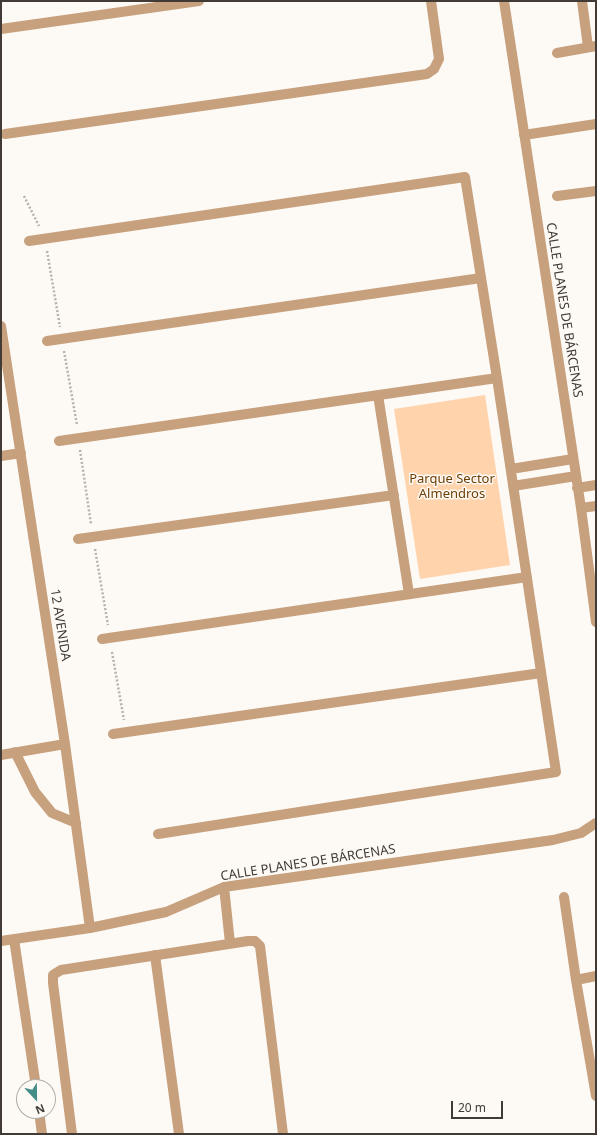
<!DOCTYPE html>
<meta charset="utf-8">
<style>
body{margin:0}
#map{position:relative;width:597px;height:1135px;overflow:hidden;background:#fdf9f5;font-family:"Noto Sans",sans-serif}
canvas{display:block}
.frame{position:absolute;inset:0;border:2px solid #423a34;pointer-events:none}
.north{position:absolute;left:16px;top:1079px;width:40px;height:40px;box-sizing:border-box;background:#fdf9f5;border:1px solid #b2ada8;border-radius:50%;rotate:158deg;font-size:11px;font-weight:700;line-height:16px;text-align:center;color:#423a34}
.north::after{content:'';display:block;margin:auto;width:14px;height:18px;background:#458d89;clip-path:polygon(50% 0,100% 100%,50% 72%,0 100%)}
.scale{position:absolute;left:451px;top:1101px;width:52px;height:18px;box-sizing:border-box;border:2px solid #423a34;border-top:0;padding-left:5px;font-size:12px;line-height:14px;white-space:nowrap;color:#423a34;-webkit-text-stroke:3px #fdf9f5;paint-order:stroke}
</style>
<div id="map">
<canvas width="597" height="1135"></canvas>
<div class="frame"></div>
<div class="north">N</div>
<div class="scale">20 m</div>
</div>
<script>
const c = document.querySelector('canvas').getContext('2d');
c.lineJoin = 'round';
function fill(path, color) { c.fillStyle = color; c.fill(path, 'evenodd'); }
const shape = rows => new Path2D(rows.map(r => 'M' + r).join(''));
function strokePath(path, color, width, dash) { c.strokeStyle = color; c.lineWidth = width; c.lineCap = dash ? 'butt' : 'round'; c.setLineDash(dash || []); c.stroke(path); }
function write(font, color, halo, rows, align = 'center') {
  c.font = font + ' "Noto Sans",sans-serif'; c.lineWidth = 3; c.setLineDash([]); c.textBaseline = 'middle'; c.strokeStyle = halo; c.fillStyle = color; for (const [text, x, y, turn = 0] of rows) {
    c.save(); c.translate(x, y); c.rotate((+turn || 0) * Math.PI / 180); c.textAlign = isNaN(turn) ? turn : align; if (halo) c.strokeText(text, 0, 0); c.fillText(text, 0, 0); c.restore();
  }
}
fill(shape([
 [485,395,510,565,420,579,394,409]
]), '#ffd4ad');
strokePath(shape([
 [24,196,39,226],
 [47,251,60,327],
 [64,351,77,425],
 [80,450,91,524],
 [95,549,108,625],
 [112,652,124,720]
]), '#b8b2ae', 2.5, [2, 2]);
strokePath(shape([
 [504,1,581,508,596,622],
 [582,1,588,47],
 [1,29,199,1],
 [557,53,596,46],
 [5,134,427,74,434,69,439,59,431,1],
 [524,135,596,124],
 [557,196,596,191],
 [29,241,465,177,497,378,556,772,158,834],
 [1,326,65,744,90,928],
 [47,341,481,278],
 [378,395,409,594],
 [59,441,497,378],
 [1,456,21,453],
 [511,469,573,459],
 [513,486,576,476],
 [577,488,596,485],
 [581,508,596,506],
 [78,539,394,495],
 [102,639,527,577],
 [113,734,541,673],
 [15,752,35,792,52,813,76,823],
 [1,755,65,744],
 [224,887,230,943],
 [564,897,576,980,596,1096],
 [14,939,36,1087],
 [1,941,90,928,166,912,224,887,553,840,581,833,596,823],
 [155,955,179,1134],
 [576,980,596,976],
 [39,1111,42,1134],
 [72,1134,53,983,53,975,61,970,248,941,255,941,260,946,283,1134]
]), '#c7a07d', 10);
write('13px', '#423a34', '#fdf9f5', [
 ["CALLE PLANES DE BÁRCENAS",564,310,81],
 ["12 AVENIDA",60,625,81],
 ["CALLE PLANES DE BÁRCENAS",308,863,-9]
]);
write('13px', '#6e3d00', '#fdf9f5', [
 ["Parque Sector",452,479],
 ["Almendros",452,494]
]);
</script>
